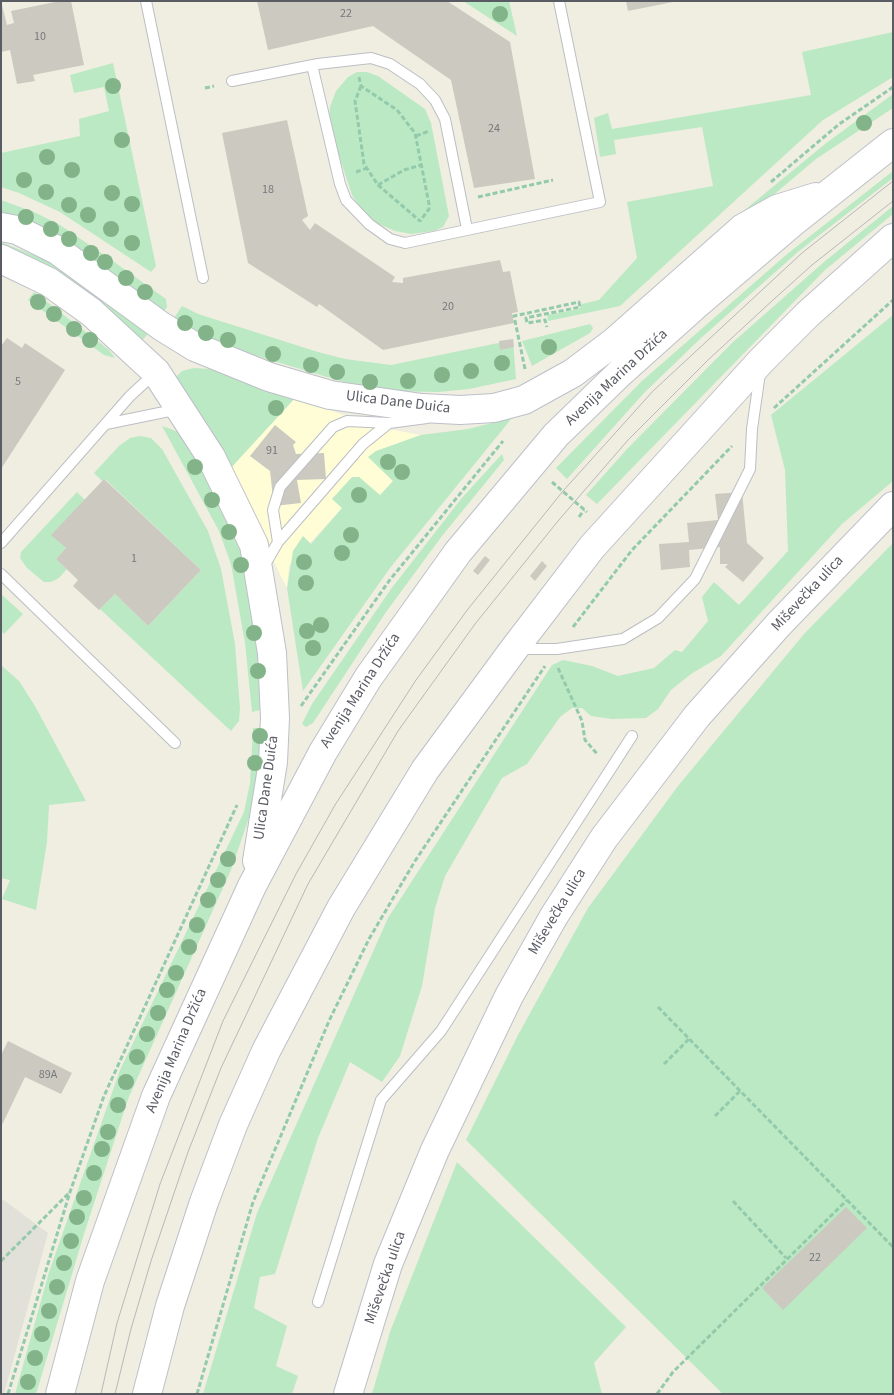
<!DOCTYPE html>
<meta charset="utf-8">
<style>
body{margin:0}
#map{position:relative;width:894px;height:1395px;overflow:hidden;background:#efeee1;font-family:"Source Sans 3",sans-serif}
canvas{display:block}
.frame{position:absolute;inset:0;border:2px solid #5a5c64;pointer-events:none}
</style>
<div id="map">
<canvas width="894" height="1395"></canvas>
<div class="frame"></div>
</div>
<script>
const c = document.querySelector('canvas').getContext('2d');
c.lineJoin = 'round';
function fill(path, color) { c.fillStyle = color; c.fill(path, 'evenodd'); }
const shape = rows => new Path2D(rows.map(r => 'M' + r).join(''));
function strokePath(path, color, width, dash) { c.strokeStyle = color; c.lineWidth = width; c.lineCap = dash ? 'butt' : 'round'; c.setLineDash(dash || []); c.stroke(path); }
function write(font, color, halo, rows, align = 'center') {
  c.font = font + ' "Source Sans 3",sans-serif'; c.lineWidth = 4; c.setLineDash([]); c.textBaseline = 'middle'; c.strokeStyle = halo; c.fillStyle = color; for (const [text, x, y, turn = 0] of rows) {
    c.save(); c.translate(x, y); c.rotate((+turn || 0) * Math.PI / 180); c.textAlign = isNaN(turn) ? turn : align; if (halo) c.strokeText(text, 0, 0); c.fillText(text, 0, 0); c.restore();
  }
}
fill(shape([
 [296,397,372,426,421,435,376,451,369,457,393,481,380,496,359,477,332,498,342,508,289,566,287,588,228,471]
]), '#fffdd6');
fill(shape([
 [1,1198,48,1233,4,1394,1,1394]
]), '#e2e1d9');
fill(shape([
 [463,1,509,1,517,36],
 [893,32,893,77,823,120,620,306,548,321,547,315,579,309,582,304,599,300,637,258,627,202,713,186,702,127,614,140,616,154,600,157,594,118,608,113,612,129,811,95,802,52],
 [113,63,156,266,151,272,60,212,19,193,1,187,1,153,80,136,79,119,109,111,104,87,74,93,70,75],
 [357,72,367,72,378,76,425,109,431,123,449,216,443,227,434,231,411,234,395,231,379,224,363,212,352,195,329,125,330,107,336,91,348,77],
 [893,94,893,108,816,159,745,219,735,218,825,144],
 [893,171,893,178,799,251,701,338,644,393,567,479,556,468,642,381,786,255],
 [1,200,34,212,60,225,110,259,166,299,167,307,163,313,1,219],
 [893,206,893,214,825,270,597,504,586,495,628,448,732,343,824,262],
 [1,242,53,263,147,332,147,335,139,344,1,251],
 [34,292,109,350,115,358,104,355,28,300],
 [182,306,198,314,318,352,345,359,391,365,513,340,516,379,469,389,438,392,389,391,347,383,240,351,172,321],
 [893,315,893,481,842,524,721,656,691,674,671,690,658,709,646,718,612,719,591,716,582,708,572,708,560,717,527,764,502,778,445,876,435,908,422,986,400,1056,382,1082,350,1062,318,1138,275,1274,260,1277,254,1308,287,1326,276,1366,298,1376,292,1394,203,1394,257,1213,388,918,552,665,563,660,592,666,618,676,654,668,675,650,682,652,708,621,702,597,714,582,739,605,788,551,785,470,771,415],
 [590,324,593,328,590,333,532,366,522,341],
 [194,368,210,369,296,397,228,471,176,385,176,377,182,371],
 [512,418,390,568,303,691,287,588,293,551,303,536,311,544,342,508,332,499,352,477,359,477,380,495,393,481,368,457,376,451,421,435,468,429],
 [162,426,176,431,186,438,246,543,268,708,252,712,245,643,231,564,219,531],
 [140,436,151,438,162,449,208,531,221,569,235,644,240,708,239,721,231,731,100,609,115,594,148,626,201,570,105,479,102,481,94,473,119,446,130,438],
 [502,454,504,460,442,536,386,612,313,723,306,727,302,724,312,704,391,589,461,499],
 [77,492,85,500,52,535,66,548,56,559,67,569,59,578,51,582,44,582,27,568,20,558,21,552],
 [893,543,893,1394,723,1394,466,1140,518,1035,588,908,678,786,804,634],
 [1,594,23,614,4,634,1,631],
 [1,665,19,681,35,706,86,801,49,805,47,842,36,910,2,899,10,880,1,878],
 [253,728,271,728,252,809,231,870,128,1099,84,1234,36,1394,15,1394,49,1272,120,1070,244,812,250,783],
 [457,1162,626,1327,594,1363,602,1394,372,1394,390,1332]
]), '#bbe9c3');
fill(shape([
 [1,1,7,25,14,23,11,11,60,1,71,1,84,65,33,75,35,81,17,84,10,50,1,52],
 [257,1,447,1,510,42,535,179,474,188,451,80,373,26,268,50],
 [626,1,673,1,673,2,628,11],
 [287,120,308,216,302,220,310,230,315,223,395,277,392,282,403,283,403,278,500,260,503,272,510,271,518,312,512,313,514,323,383,350,319,304,317,307,248,263,222,133],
 [7,338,22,348,25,343,65,370,1,469,1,346],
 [513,339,514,347,500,350,499,341],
 [275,425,296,442,293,445,296,454,324,453,326,479,297,480,301,503,274,506,270,471,250,456],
 [104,479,201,570,148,626,115,594,99,610,73,586,78,580,56,559,66,548,51,535],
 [742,492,747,543,764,558,743,582,725,567,728,564,720,564,720,547,689,550,690,567,661,570,659,544,689,542,687,523,718,520,715,494],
 [485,556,490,560,478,575,473,571],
 [542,561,547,566,535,581,530,576],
 [8,1041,72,1073,61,1094,25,1077,1,1127,1,1055],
 [846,1207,867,1228,783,1310,762,1288]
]), '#cccac0');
const lane = shape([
 [146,1,203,278],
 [312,65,340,184,346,200,369,224,390,239,405,243,600,202,559,1],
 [232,81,318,64,371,58,390,64,420,84,435,100,445,119,467,229],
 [106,424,179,409],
 [278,542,363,444,389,423],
 [1,543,130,396,155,373],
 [263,568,278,542,273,510,280,487,333,427,347,421,389,423,427,418],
 [1,574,175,743],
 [520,649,557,649,623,639,658,618,695,579,750,469,752,429,760,373],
 [318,1302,381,1100,441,1031,632,736]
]);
const secondary = shape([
 [1,227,17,230,57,250,161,326,195,347,269,377,330,395,422,408,460,410,494,408,524,400,573,373,614,342,743,228,777,209,816,197],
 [1,259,49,282,91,312,156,372,211,457,254,545,272,653,275,718,273,762,257,861],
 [60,1394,90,1281,156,1096,252,886,323,752,368,678,458,552,556,435,621,372,698,303,793,222,893,143],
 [147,1394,170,1306,204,1202,233,1125,266,1051,341,908,425,770,514,649,592,547,761,361,808,314,893,238],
 [348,1394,388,1264,435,1150,509,996,554,916,604,838,697,716,779,624,893,506]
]);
strokePath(lane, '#bcbec4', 12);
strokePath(secondary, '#bec0c9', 30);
strokePath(shape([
 [359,77,361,86,397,110,415,133,429,204,429,209,420,221],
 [361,86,355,101,364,164,378,185,420,221],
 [205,88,214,86],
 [416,136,429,131],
 [356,172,367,168],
 [771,182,838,125,893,87],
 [378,185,404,170,421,165],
 [478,197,553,180],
 [525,369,514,316,579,302,580,307,526,318,527,323,545,320,547,327],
 [774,408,893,300],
 [552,482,587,512],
 [579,517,584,510],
 [573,627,632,550,732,446],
 [558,668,582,721,585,740,598,755],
 [301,706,389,581,503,441],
 [658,1007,893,1247],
 [664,1064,690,1038],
 [715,1116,740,1091],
 [733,1201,786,1258],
 [1,1261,69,1193],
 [8,1394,70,1192,104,1096,237,805],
 [197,1394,253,1202,329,1021,369,939,415,861,545,666],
 [657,1394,673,1372,847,1200]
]), '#94caac', 3, [5, 2.5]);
strokePath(lane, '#fff', 10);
strokePath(secondary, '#fff', 28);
strokePath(shape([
 [101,1394,117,1323,160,1184,223,1021,296,874,335,805,416,680,468,609,563,491,653,391,802,253,893,181],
 [115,1394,131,1329,151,1261,188,1152,221,1068,308,884,398,731,475,624,558,521,628,440,708,360,773,300,812,265,893,201]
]), '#b7b8b8', 1);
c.fillStyle = '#83b388';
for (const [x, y] of [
 [500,14],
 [113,86],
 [864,123],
 [122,140],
 [47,157],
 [72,170],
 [24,180],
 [46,192],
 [112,193],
 [132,204],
 [69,205],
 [88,215],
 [26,217],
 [51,229],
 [111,229],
 [69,239],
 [132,243],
 [91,253],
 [105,262],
 [126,278],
 [145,292],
 [38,302],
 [54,314],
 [185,323],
 [74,329],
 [206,333],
 [90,340],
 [228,340],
 [549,347],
 [273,354],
 [502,363],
 [311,365],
 [471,371],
 [337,372],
 [442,375],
 [408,381],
 [370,382],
 [276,408],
 [388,462],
 [195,467],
 [402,472],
 [359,495],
 [212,500],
 [229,532],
 [351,535],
 [342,553],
 [304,562],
 [241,565],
 [306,583],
 [321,625],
 [307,631],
 [254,633],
 [313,648],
 [258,671],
 [260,736],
 [255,763],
 [228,859],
 [218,880],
 [208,900],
 [197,925],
 [189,947],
 [176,973],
 [167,990],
 [158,1013],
 [147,1034],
 [137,1057],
 [126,1082],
 [118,1105],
 [108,1132],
 [102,1149],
 [94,1173],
 [84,1198],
 [77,1217],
 [71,1241],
 [64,1263],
 [57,1287],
 [49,1311],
 [42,1334],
 [35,1358],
 [28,1382]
]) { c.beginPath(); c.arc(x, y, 8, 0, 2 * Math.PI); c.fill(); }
write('12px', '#76787b', null, [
 ["22",346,14],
 ["10",40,37],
 ["24",494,129],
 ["18",268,190],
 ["20",448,307],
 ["5",18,382],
 ["91",272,451],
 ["1",134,559],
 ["89A",48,1075],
 ["22",815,1258]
]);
write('15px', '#5a5c64', '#fff', [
 ["Avenija Marina Držića",617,378,-43],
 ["Ulica Dane Duića",398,403,7],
 ["Miševečka ulica",808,594,-47],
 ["Avenija Marina Držića",361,691,-57],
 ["Ulica Dane Duića",267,788,-82],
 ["Miševečka ulica",558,912,-59],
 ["Avenija Marina Držića",177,1051,-67],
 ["Miševečka ulica",386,1278,-71]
]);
</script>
